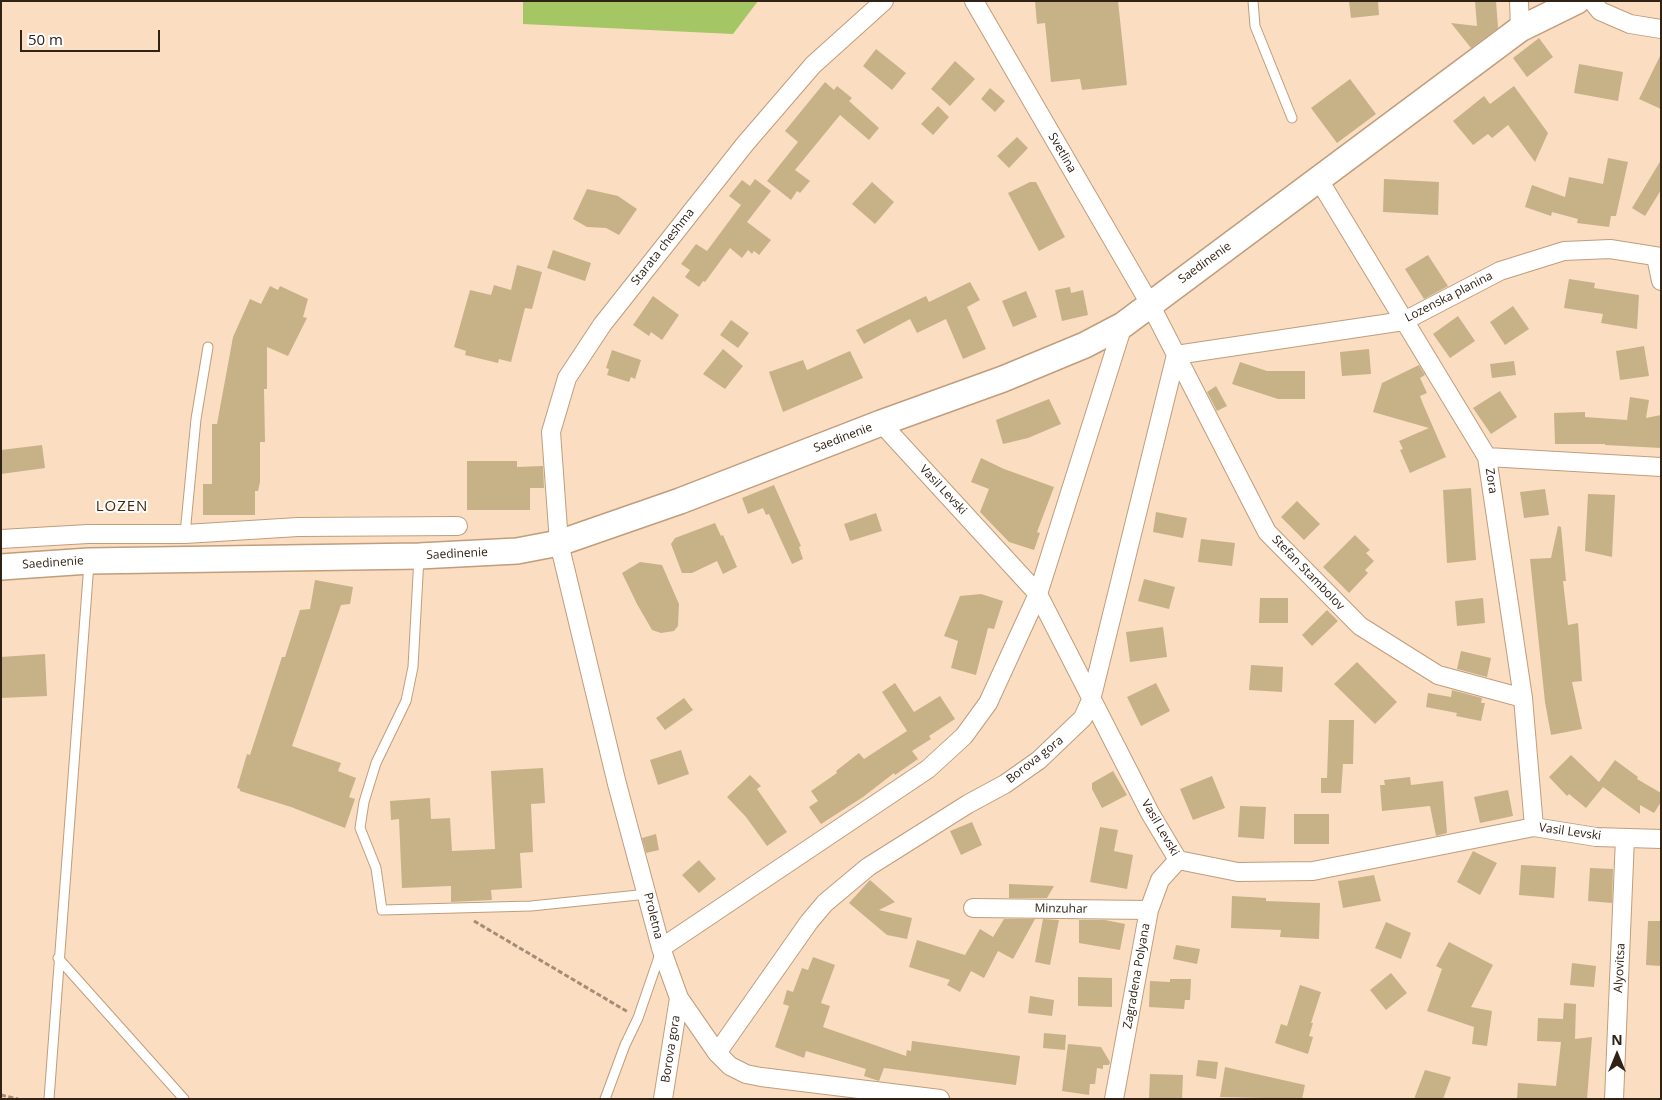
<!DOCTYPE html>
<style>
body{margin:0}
#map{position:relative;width:1662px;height:1100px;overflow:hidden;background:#fbddc1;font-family:"Open Sans",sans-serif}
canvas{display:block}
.frame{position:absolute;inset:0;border:2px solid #302215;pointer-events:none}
.north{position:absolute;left:1592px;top:1030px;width:50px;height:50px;-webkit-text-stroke:4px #fff;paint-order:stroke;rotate:0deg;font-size:14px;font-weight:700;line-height:20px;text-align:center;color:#302215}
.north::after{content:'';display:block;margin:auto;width:18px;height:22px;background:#302215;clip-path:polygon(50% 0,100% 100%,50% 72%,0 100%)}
.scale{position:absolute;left:20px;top:30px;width:140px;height:22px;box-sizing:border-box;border:2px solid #302215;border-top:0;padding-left:6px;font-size:15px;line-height:18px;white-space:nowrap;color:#302215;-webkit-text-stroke:4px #fff;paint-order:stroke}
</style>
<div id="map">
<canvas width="1662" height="1100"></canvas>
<div class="frame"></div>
<div class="north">N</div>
<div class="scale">50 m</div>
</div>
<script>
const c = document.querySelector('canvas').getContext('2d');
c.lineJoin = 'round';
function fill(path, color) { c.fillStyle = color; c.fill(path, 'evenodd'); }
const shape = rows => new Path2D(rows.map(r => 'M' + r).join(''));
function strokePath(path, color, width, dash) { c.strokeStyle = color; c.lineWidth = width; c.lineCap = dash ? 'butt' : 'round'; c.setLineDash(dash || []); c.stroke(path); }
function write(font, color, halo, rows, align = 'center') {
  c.font = font + ' "Open Sans",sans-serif'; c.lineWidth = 4; c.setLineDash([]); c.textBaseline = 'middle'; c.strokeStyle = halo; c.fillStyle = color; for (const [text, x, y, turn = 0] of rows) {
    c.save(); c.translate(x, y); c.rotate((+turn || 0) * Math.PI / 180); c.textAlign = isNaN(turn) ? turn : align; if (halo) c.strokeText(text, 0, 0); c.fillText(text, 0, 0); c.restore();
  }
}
fill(shape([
 [523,1,758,1,733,34,523,24]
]), '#a4c665');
fill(shape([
 [1035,1,1118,1,1127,85,1082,90,1080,79,1051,82,1045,23,1037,24],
 [1349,1,1378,1,1379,15,1351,18],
 [1475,1,1496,1,1498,28,1471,48,1451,23,1477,26],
 [1539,38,1553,57,1527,77,1513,58],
 [876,49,906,73,892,90,863,66],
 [1661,54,1661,109,1639,99],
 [955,61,975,79,950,106,931,89],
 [1579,64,1623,72,1618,101,1574,93],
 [1350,79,1376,114,1337,143,1311,108],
 [825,82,834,90,837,86,852,98,849,101,879,128,869,140,840,115,795,170,810,181,800,193,797,191,791,200,767,181,798,142,785,131],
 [1514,86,1548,133,1535,162,1508,125,1492,138,1488,134,1473,145,1453,121,1484,96,1490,104],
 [990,88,1005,101,995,112,981,99],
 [938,106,949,117,933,135,921,124],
 [1017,137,1028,148,1009,168,997,156],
 [1608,158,1628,162,1616,216,1611,216,1609,227,1577,223,1578,219,1552,212,1551,216,1525,207,1532,185,1565,197,1569,177,1603,184],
 [1661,160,1661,190,1645,216,1632,208],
 [755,179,771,191,747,222,771,240,759,255,754,251,752,254,748,250,742,258,730,248,705,282,703,281,699,287,685,277,690,270,681,264,696,244,707,251,741,205,729,196,742,180,750,186],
 [1384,179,1439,182,1438,215,1383,212],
 [872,182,894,202,875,224,852,204],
 [1030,182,1036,182,1065,237,1039,251,1008,193],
 [587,189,618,196,637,209,619,235,606,228,587,227,573,219],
 [553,250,591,263,585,281,547,268],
 [1428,255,1448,286,1424,299,1405,269],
 [517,265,542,272,532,309,525,308,511,362,499,359,498,363,465,355,466,351,454,347,470,290,491,295,494,285,511,290],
 [1569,279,1595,283,1594,288,1639,295,1637,329,1601,323,1603,314,1564,308],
 [970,282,980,300,967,307,986,349,963,359,946,319,917,333,910,319,864,344,856,330,926,296,929,302],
 [270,286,278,290,280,286,308,299,303,317,307,318,288,356,267,347,267,389,264,389,265,442,260,442,260,482,258,491,255,491,255,515,203,515,203,484,212,484,212,424,217,424,233,337,250,299,261,304],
 [1070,287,1071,293,1083,290,1088,315,1062,321,1055,290],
 [1026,291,1037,317,1013,327,1002,301],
 [653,296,679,315,662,340,651,332,649,336,633,325],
 [1513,306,1529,329,1505,345,1490,322],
 [1458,316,1475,341,1450,358,1433,334],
 [731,320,749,333,738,348,720,335],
 [1644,346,1649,376,1620,380,1616,351],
 [723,349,743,366,725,389,703,374],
 [1369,349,1371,374,1342,376,1340,352],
 [612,350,641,360,635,379,631,377,629,382,607,375,609,369,606,368],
 [850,351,863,378,783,412,769,372,803,360,807,370],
 [1514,361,1516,375,1492,378,1490,364],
 [1240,362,1267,371,1305,371,1305,399,1278,399,1232,384],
 [1419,365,1425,375,1420,378,1427,393,1420,396,1423,404,1446,457,1410,473,1400,450,1403,449,1399,441,1429,428,1373,412,1382,383],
 [1216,386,1227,406,1217,411,1207,392],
 [1500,391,1517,417,1491,434,1473,408],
 [1630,397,1649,400,1646,418,1661,415,1661,448,1605,445,1605,444,1555,444,1554,413,1585,412,1585,417,1627,420],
 [1049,399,1061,424,1028,438,1003,444,996,420],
 [42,445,45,468,1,474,1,450],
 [981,458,1004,469,1054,487,1037,532,1040,533,1034,550,1009,542,980,512,989,489,971,482],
 [467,461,517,461,517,467,543,466,544,488,530,488,530,510,467,510],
 [774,485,801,546,799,547,803,559,792,564,769,514,766,515,763,508,748,514,742,498],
 [1471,488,1476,560,1447,563,1443,490],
 [1545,489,1549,515,1524,518,1520,492],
 [1588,494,1615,495,1612,557,1585,551],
 [1297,501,1320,524,1304,540,1281,517],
 [1156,512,1187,518,1183,538,1153,532],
 [876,513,882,531,850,541,844,524],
 [715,523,721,536,723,535,737,567,723,574,717,561,692,573,682,573,671,544,675,538],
 [1558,526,1561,527,1566,581,1563,581,1568,625,1578,623,1582,681,1572,682,1582,729,1551,735,1545,702,1530,559,1551,558],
 [1355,535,1370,550,1366,553,1374,561,1365,570,1368,573,1349,593,1323,567],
 [1201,539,1235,543,1232,566,1198,562],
 [640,562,662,565,679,604,678,626,674,631,661,633,652,630,637,604,622,573],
 [1144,579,1175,587,1169,609,1138,601],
 [315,580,353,587,350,604,341,605,292,746,341,763,338,771,356,778,349,797,355,799,345,828,291,807,240,791,240,789,237,788,247,754,250,755,282,657,285,657,300,610,310,609],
 [981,594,1003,601,994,629,988,628,976,675,951,668,958,641,944,636,960,596],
 [1260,598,1288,598,1288,623,1259,623],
 [1483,598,1485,623,1457,626,1455,601],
 [1327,610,1338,621,1312,646,1302,635],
 [1163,627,1167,657,1130,662,1126,632],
 [1461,651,1491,658,1487,677,1457,669],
 [45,654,47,696,1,698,1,657],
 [1357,662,1397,702,1375,724,1334,684],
 [1251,665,1283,667,1282,692,1249,690],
 [895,683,914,712,940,696,955,719,929,736,931,739,912,751,918,759,895,775,894,773,863,797,821,824,809,807,818,801,811,791,837,773,836,771,859,753,864,759,907,731,882,692],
 [1156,683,1170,711,1141,726,1127,697],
 [1452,690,1482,698,1481,703,1485,703,1481,721,1456,716,1457,713,1426,707,1428,693,1451,697],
 [684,698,693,710,665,730,656,718],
 [1329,720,1354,720,1353,764,1343,764,1341,793,1321,793,1321,778,1327,778],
 [681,750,689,774,658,785,650,760],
 [1571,755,1599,782,1615,760,1638,777,1637,779,1661,793,1661,802,1654,813,1640,805,1640,814,1603,787,1586,808,1569,794,1567,796,1549,777],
 [543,768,545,803,531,804,533,852,520,853,522,888,491,890,492,900,451,902,451,886,402,888,399,819,391,820,390,801,430,798,431,819,450,818,452,851,495,849,491,771],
 [1113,771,1127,795,1102,808,1092,789,1092,783],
 [750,775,761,786,757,789,787,832,767,846,746,817,727,797],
 [1212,776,1225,808,1193,820,1180,789],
 [1410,777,1411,785,1443,781,1447,833,1436,836,1430,806,1382,811,1380,785,1385,785,1384,780],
 [1508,790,1513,816,1480,823,1474,797],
 [1240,806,1266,807,1264,839,1238,837],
 [1294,814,1329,814,1329,844,1294,844],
 [972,822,982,845,961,855,950,831],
 [1100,827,1118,830,1114,851,1133,855,1127,889,1090,882],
 [656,834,659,850,646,853,642,838],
 [1473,851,1497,863,1480,895,1457,882],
 [699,860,716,879,699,893,682,875],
 [1521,865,1556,867,1554,898,1519,895],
 [1590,868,1613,869,1612,903,1588,901],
 [1374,875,1381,901,1343,908,1338,881],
 [870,880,895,902,879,910,912,918,907,939,887,935,849,903],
 [1009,884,1054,886,1047,898,1009,898],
 [1232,896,1266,898,1266,901,1320,903,1319,939,1280,937,1281,930,1231,928],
 [1004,919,1035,919,1013,959,998,951,984,978,971,971,960,992,947,985,950,980,909,967,917,940,965,955,980,929,993,937],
 [1043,919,1059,920,1050,965,1035,962],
 [1079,920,1105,920,1125,924,1120,950,1079,943],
 [1648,921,1661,921,1661,966,1646,965],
 [1386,922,1411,933,1401,959,1375,948],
 [1449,942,1493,965,1471,1007,1492,1011,1487,1046,1472,1044,1474,1027,1427,1011,1442,969,1436,966],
 [1176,945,1200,949,1197,964,1173,959],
 [813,957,835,965,821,1003,830,1006,823,1027,906,1056,907,1050,911,1051,912,1041,1020,1056,1016,1085,884,1068,879,1081,864,1076,866,1069,806,1051,804,1058,775,1047,789,1006,783,1004,787,990,793,992,802,968,808,970],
 [1572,963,1596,966,1594,987,1570,985],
 [1391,973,1407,993,1386,1010,1370,990],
 [1078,977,1112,978,1112,1007,1078,1006],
 [1170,979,1191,979,1190,1000,1185,1000,1184,1009,1149,1007,1150,981,1170,982],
 [1300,985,1321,992,1311,1023,1313,1023,1309,1036,1313,1037,1308,1054,1275,1043,1281,1024,1287,1026],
 [1030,996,1054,1000,1052,1016,1028,1013],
 [1564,1003,1576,1004,1575,1039,1592,1037,1587,1099,1517,1099,1518,1083,1556,1086,1561,1042,1537,1041,1538,1018,1563,1019],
 [1044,1033,1066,1035,1065,1050,1043,1048],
 [1068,1044,1101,1047,1110,1062,1109,1065,1103,1065,1103,1069,1097,1068,1095,1084,1090,1084,1089,1095,1062,1091],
 [1198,1060,1218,1062,1216,1079,1196,1076],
 [1225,1067,1305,1085,1302,1099,1220,1097],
 [1425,1070,1451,1077,1443,1099,1414,1099],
 [1150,1074,1183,1075,1182,1099,1149,1099]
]), '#c7b288');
const lane = shape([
 [1253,1,1255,26,1292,118],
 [185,534,196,419,208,347],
 [419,557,413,667,406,701,376,763,364,802,360,828,376,868,382,910,531,906,648,894],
 [58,958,184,1099],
 [49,1099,89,563],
 [605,1099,625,1045,638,1018,661,951]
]);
const street = shape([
 [884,1,813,65,745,144,602,325,567,378,551,432,559,543,617,784,661,948,679,998,717,1053,730,1066,746,1074,761,1077,940,1099],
 [974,1,1150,304,1267,532,1360,626,1438,675,1523,698],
 [1519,1,1520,29],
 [1592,1,1600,11,1630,24,1661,29],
 [1319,180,1487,457,1523,698,1534,827],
 [1656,257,1661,281],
 [881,423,1038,594,1150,813,1178,860,1238,872,1313,871,1534,827,1596,837,1661,839],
 [1487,457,1661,467],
 [1,539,88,534,185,534,298,527,458,526],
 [973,908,1149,910],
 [661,948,928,769,964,736,988,703,1038,594,1123,325],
 [717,1053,809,922,825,903,868,867,968,804,1005,784,1039,760,1083,718,1091,700,1176,355,1404,321,1500,271,1564,251,1610,249,1661,257],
 [663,1099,679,998],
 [1114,1099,1149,910,1160,880,1178,860],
 [1614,1099,1625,838]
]);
const secondary = shape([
 [1,567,89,561,419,556,517,551,559,543,680,501,881,423,1003,379,1085,345,1123,325,1520,29,1577,1]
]);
strokePath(lane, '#c09d7b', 11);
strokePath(street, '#c09d7b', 20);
strokePath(secondary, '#c09d7b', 28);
strokePath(shape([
 [474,921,628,1012],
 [1,1095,18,1099]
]), '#a48d77', 3, [5, 2.5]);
strokePath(lane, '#fff', 9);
strokePath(street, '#fff', 18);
strokePath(secondary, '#fff', 25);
write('12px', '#302215', '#fff', [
 ["Svetlina",1062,153,60],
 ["Starata cheshma",663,247,-52],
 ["Saedinenie",1205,263,-36],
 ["Lozenska planina",1449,297,-27],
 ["Saedinenie",843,438,-21],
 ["Zora",1491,481,82],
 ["Vasil Levski",943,490,47],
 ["Saedinenie",457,554,-3],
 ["Saedinenie",53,563,-4],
 ["Stefan Stambolov",1308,573,46],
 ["Borova gora",1035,760,-38],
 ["Vasil Levski",1160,828,60],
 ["Vasil Levski",1570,832,8],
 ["Minzuhar",1061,909,1],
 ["Proletna",653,916,76],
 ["Alyovitsa",1620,968,-87],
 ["Zagradena Polyana",1137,976,-80],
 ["Borova gora",671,1049,-81]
]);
c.letterSpacing = '1px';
write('15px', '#472a09', '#fff', [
 ["LOZEN",122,507]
]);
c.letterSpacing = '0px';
</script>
